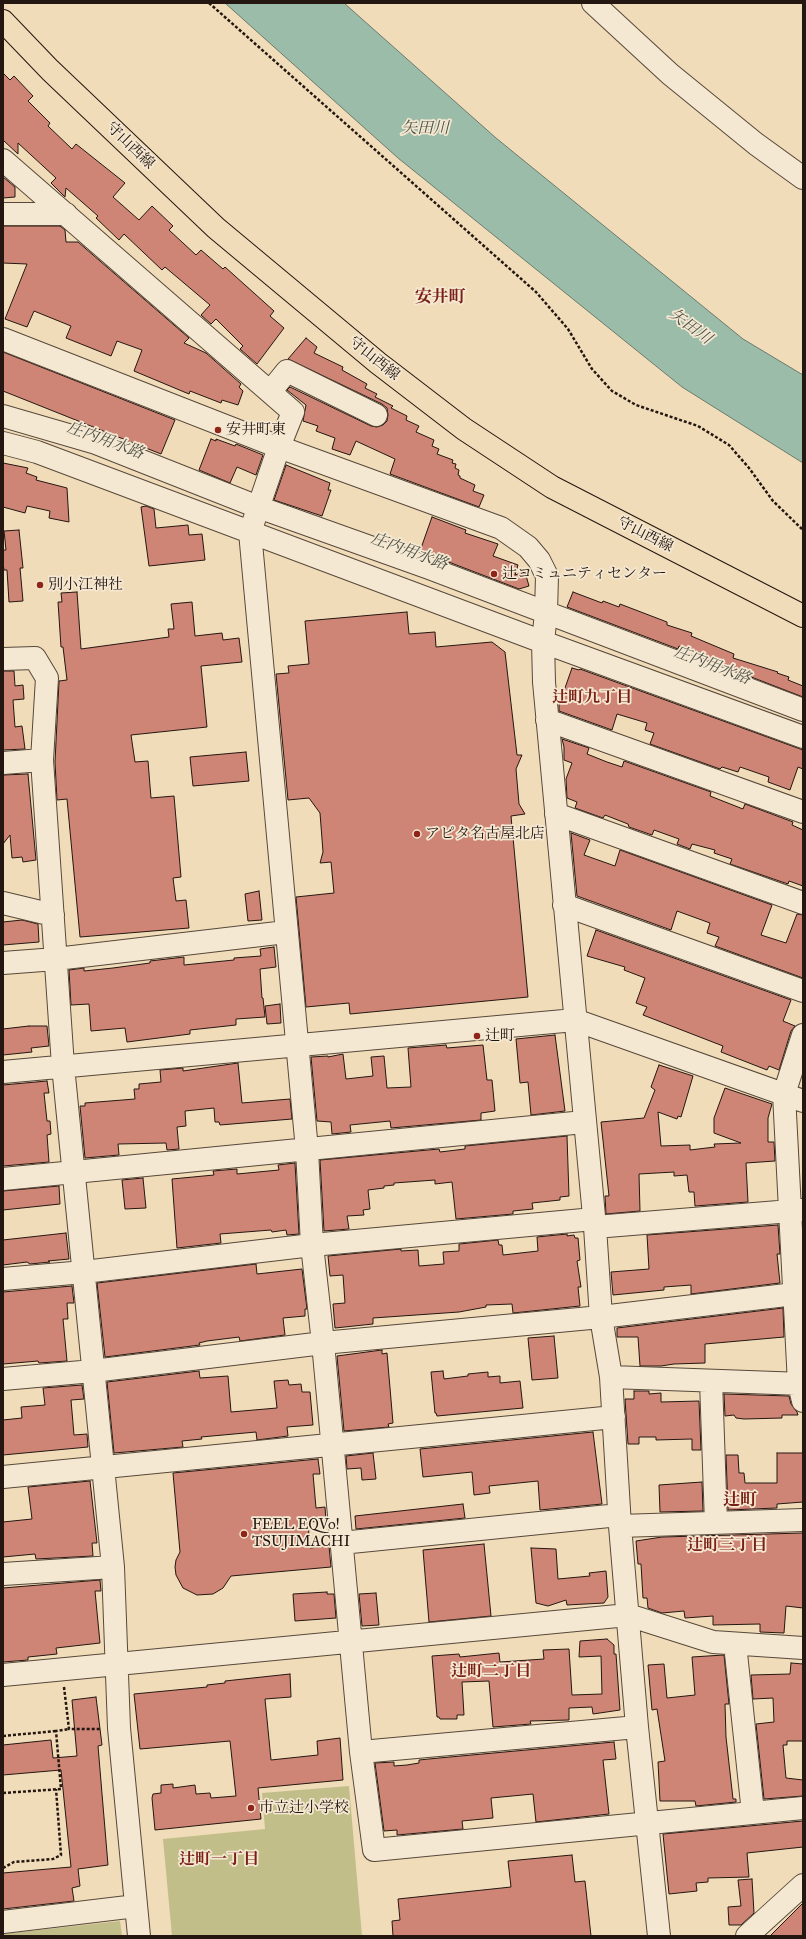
<!DOCTYPE html>
<meta charset="utf-8">
<style>
body{margin:0}
#map{position:relative;width:806px;height:1939px;overflow:hidden;background:#f0dcb9;font-family:"IM FELL Great Primer",serif}
canvas{display:block}
.frame{position:absolute;inset:0;border:4px solid #241610;pointer-events:none}
</style>
<div id="map">
<canvas width="806" height="1939"></canvas>
<div class="frame"></div>
</div>
<script>
const c = document.querySelector('canvas').getContext('2d');
c.lineJoin = 'round';
function fill(path, color) { c.fillStyle = color; c.fill(path, 'evenodd'); }
const shape = rows => new Path2D(rows.map(r => 'M' + r).join(''));
function strokePath(path, color, width, dash) { c.strokeStyle = color; c.lineWidth = width; c.lineCap = dash ? 'butt' : 'round'; c.setLineDash(dash || []); c.stroke(path); }
function write(font, color, halo, rows, align = 'center') {
  c.font = font + ' "IM FELL Great Primer","Noto Serif JP",serif'; c.lineWidth = 3.5; c.setLineDash([]); c.textBaseline = 'middle'; c.strokeStyle = halo; c.fillStyle = color; for (const [text, x, y, turn = 0] of rows) {
    c.save(); c.translate(x, y); c.rotate((+turn || 0) * Math.PI / 180); c.textAlign = isNaN(turn) ? turn : align; if (halo) c.strokeText(text, 0, 0); c.fillText(text, 0, 0); c.restore();
  }
}
fill(shape([
 [349,1786,362,1936,172,1936,163,1839,265,1829,262,1793],
 [120,1921,122,1936,3,1936,3,1934]
]), '#c1be8a');
const water = shape([
 [225,3,344,3,496,138,743,339,803,375,803,463,682,387,398,158,225,3]
]);
fill(water, '#9bbca9');
strokePath(water, '#6b7a6c', 1);
const building = shape([
 [3,73,10,80,14,76,33,96,28,101,50,123,48,126,72,149,76,144,125,183,113,197,139,220,152,206,173,226,169,230,196,255,201,250,223,269,225,267,274,311,270,316,284,328,257,364,240,349,243,346,216,319,211,324,201,315,210,305,165,267,162,270,124,234,119,240,96,218,98,216,66,188,65,197,51,183,56,178,18,143,18,154,3,140,3,73],
 [3,177,15,187,15,197,3,198,3,177],
 [3,226,60,226,65,230,66,242,78,242,189,338,184,343,206,353,241,384,239,387,243,391,238,405,222,400,221,403,190,391,189,394,134,371,142,350,117,341,111,356,66,338,71,326,34,311,27,327,5,319,27,264,3,263,3,226],
 [306,338,317,347,314,353,343,367,342,370,367,384,365,388,377,394,375,397,393,406,391,408,407,416,406,420,419,426,416,432,434,440,432,446,439,449,437,454,453,460,452,463,456,464,455,468,459,470,458,475,460,476,460,478,475,485,473,491,484,495,479,507,390,474,395,459,356,441,350,455,332,449,335,438,316,431,318,426,303,421,306,405,287,390,290,387,371,426,377,427,383,425,387,421,388,415,387,408,382,404,288,359,306,338],
 [3,352,175,420,161,454,3,391,3,352],
 [211,439,216,441,216,439,235,446,236,444,263,455,256,475,237,467,230,483,199,470,211,439],
 [3,463,28,468,26,473,37,477,36,480,67,488,69,522,49,518,50,511,27,506,25,513,3,507,3,463],
 [286,465,330,483,328,490,331,490,322,516,274,500,286,465],
 [146,506,154,509,156,528,188,525,189,535,202,534,205,560,149,566,141,507,146,506],
 [432,517,466,530,465,533,498,544,493,556,518,565,515,575,525,572,529,586,519,589,420,551,432,517],
 [19,530,23,568,20,568,23,601,9,602,7,570,4,570,3,563,3,550,6,550,4,531,19,530],
 [77,592,81,649,169,637,168,629,174,629,171,604,192,602,195,636,222,633,223,640,239,638,242,662,201,666,207,727,131,735,135,762,148,761,151,798,174,796,181,877,173,878,176,901,186,900,189,928,80,937,67,799,57,800,55,762,59,681,67,680,63,647,61,647,58,602,62,602,61,593,77,592],
 [573,592,602,603,603,601,619,607,620,604,667,622,667,625,692,633,691,636,734,654,733,658,778,672,777,673,789,677,788,680,803,686,803,697,702,658,704,654,679,646,678,649,567,607,573,592],
 [407,612,409,634,435,632,436,647,492,642,505,652,517,755,522,755,516,769,519,804,525,814,511,816,528,997,350,1014,349,1003,306,1007,296,897,334,893,331,862,320,863,323,852,320,813,309,798,288,800,276,674,289,673,288,666,309,664,305,621,407,612],
 [572,668,579,670,580,669,803,750,803,769,798,767,790,790,768,782,769,777,740,767,738,772,722,767,720,769,650,744,654,733,645,730,647,723,617,714,612,730,559,711,559,705,572,668],
 [3,671,14,671,15,686,23,685,24,699,13,700,15,727,22,726,25,749,3,750,3,671],
 [562,739,589,748,587,754,607,762,622,767,624,761,711,792,710,796,743,809,745,804,793,822,792,825,803,830,803,886,789,881,788,884,730,864,732,859,714,853,715,850,692,844,690,849,677,844,679,839,654,830,652,835,629,827,628,824,605,815,603,818,575,808,577,802,567,798,566,779,572,763,564,760,564,747,562,739],
 [246,752,249,781,193,786,190,757,246,752],
 [28,774,36,860,23,862,22,857,12,858,10,835,3,844,3,775,28,774],
 [571,833,590,840,584,855,615,866,620,850,772,905,761,935,786,943,797,914,803,915,803,978,715,946,719,937,707,933,710,923,677,911,671,930,577,896,571,833],
 [259,891,262,920,248,921,245,894,259,891],
 [22,920,38,924,39,942,3,945,3,922,22,920],
 [596,930,791,1000,783,1021,795,1026,791,1031,779,1070,769,1066,767,1070,721,1052,723,1046,643,1015,647,1007,636,1003,645,978,624,970,625,967,587,956,596,930],
 [274,947,276,967,260,969,262,998,263,998,265,1017,236,1019,236,1025,190,1030,190,1034,127,1042,125,1028,91,1031,89,1004,71,1005,69,970,84,968,84,971,113,968,150,963,150,961,184,957,184,965,234,960,234,958,261,956,260,949,274,947],
 [280,1004,281,1023,267,1024,265,1006,280,1004],
 [29,1026,47,1026,49,1046,31,1048,32,1052,3,1055,3,1029,29,1026],
 [555,1035,565,1111,531,1115,528,1082,520,1083,516,1039,555,1035],
 [446,1045,447,1048,483,1045,487,1080,492,1080,495,1111,481,1113,481,1120,391,1128,390,1121,350,1125,351,1132,332,1134,331,1122,317,1121,311,1057,328,1056,328,1057,343,1054,346,1079,373,1076,371,1057,384,1056,387,1088,411,1087,408,1048,446,1045],
 [238,1063,242,1103,290,1099,292,1119,220,1125,219,1122,215,1122,214,1108,185,1111,186,1126,177,1127,179,1149,167,1150,166,1143,118,1144,119,1155,85,1158,80,1106,85,1106,85,1103,135,1099,134,1089,139,1089,139,1084,161,1082,160,1070,183,1068,183,1071,238,1063],
 [659,1065,693,1076,681,1117,678,1116,677,1119,658,1112,661,1146,690,1145,690,1150,715,1147,714,1144,741,1143,714,1133,714,1118,725,1088,772,1104,768,1118,768,1142,774,1142,775,1161,746,1163,748,1202,695,1206,694,1192,689,1192,687,1175,674,1176,674,1172,639,1174,640,1211,606,1214,605,1196,609,1196,601,1122,644,1118,655,1090,651,1087,659,1065],
 [47,1081,49,1093,44,1093,47,1121,50,1121,51,1134,47,1135,49,1162,3,1166,3,1085,47,1081],
 [567,1136,569,1196,560,1197,560,1200,532,1203,533,1209,513,1211,513,1214,456,1219,452,1182,435,1184,435,1180,394,1183,394,1185,384,1186,384,1188,368,1190,370,1209,363,1210,364,1215,347,1216,349,1229,324,1231,320,1160,439,1149,440,1152,465,1149,465,1146,567,1136],
 [295,1163,299,1234,287,1235,286,1230,272,1232,271,1230,220,1234,221,1243,177,1248,172,1179,214,1175,213,1171,237,1169,237,1174,279,1170,278,1165,295,1163],
 [143,1178,146,1208,125,1209,122,1180,143,1178],
 [59,1186,60,1204,3,1210,3,1191,59,1186],
 [778,1225,780,1254,777,1254,780,1283,691,1294,691,1285,664,1287,664,1290,613,1295,611,1272,649,1269,647,1235,778,1225],
 [66,1233,69,1259,48,1261,50,1262,30,1264,27,1262,3,1265,3,1240,66,1233],
 [567,1234,567,1236,574,1235,575,1238,578,1238,580,1260,577,1261,581,1287,578,1287,580,1306,513,1313,512,1304,486,1305,486,1307,459,1312,373,1318,373,1324,335,1328,333,1304,345,1303,343,1275,330,1276,328,1256,401,1249,401,1251,418,1250,419,1266,444,1264,443,1252,459,1251,459,1244,498,1240,499,1245,502,1245,503,1255,538,1251,537,1237,567,1234],
 [256,1264,257,1274,302,1269,307,1309,305,1309,305,1316,283,1318,285,1335,240,1341,239,1337,207,1341,199,1343,200,1345,105,1357,97,1283,256,1264],
 [72,1286,74,1303,67,1303,68,1319,63,1319,67,1361,39,1363,38,1361,3,1364,3,1292,72,1286],
 [783,1308,784,1337,705,1344,705,1363,674,1364,661,1366,640,1366,638,1337,617,1337,617,1328,783,1308],
 [554,1336,558,1378,532,1380,528,1338,554,1336],
 [382,1350,382,1354,387,1353,393,1423,388,1424,389,1427,344,1431,337,1356,382,1350],
 [199,1371,200,1378,228,1376,231,1412,277,1408,274,1381,288,1380,289,1385,301,1384,302,1392,310,1392,313,1425,287,1427,288,1436,257,1440,256,1432,201,1437,202,1439,182,1441,183,1447,114,1453,107,1382,199,1371],
 [443,1371,444,1379,468,1376,468,1374,488,1372,488,1377,500,1376,500,1383,520,1381,523,1408,437,1416,436,1413,435,1413,431,1372,443,1371],
 [82,1385,84,1399,71,1400,74,1435,87,1434,88,1447,3,1455,3,1420,22,1418,21,1407,45,1405,43,1388,82,1385],
 [634,1391,649,1391,649,1394,661,1393,661,1402,699,1401,701,1450,692,1450,692,1439,656,1440,656,1437,639,1437,639,1444,628,1444,625,1399,634,1399,634,1391],
 [724,1394,789,1396,791,1404,797,1412,798,1415,782,1415,782,1418,744,1419,736,1418,734,1415,725,1416,724,1394],
 [593,1432,602,1504,540,1510,538,1481,489,1486,490,1493,474,1495,472,1472,423,1477,420,1449,593,1432],
 [373,1453,376,1479,362,1480,361,1468,347,1469,346,1456,373,1453],
 [777,1453,803,1453,803,1502,777,1504,777,1508,728,1510,726,1455,738,1455,739,1473,744,1473,745,1483,777,1483,777,1453],
 [318,1459,320,1474,313,1474,316,1508,325,1507,326,1521,308,1522,310,1548,329,1546,331,1567,231,1576,223,1588,213,1594,197,1595,183,1588,176,1575,175,1567,176,1560,180,1552,173,1473,318,1459],
 [90,1481,97,1543,92,1543,93,1556,36,1559,35,1554,3,1557,3,1522,32,1519,28,1487,90,1481],
 [702,1482,703,1511,660,1512,659,1485,702,1482],
 [463,1504,465,1518,356,1529,355,1516,463,1504],
 [803,1533,803,1608,786,1606,784,1633,760,1632,760,1624,713,1625,713,1616,685,1618,684,1611,662,1613,648,1608,647,1598,643,1598,641,1564,638,1564,636,1541,662,1537,803,1533],
 [484,1544,491,1616,429,1622,423,1550,484,1544],
 [531,1548,556,1549,558,1579,590,1576,589,1573,606,1571,608,1597,604,1603,567,1605,566,1600,548,1606,536,1603,531,1548],
 [100,1580,101,1591,95,1591,100,1643,56,1648,57,1654,28,1657,28,1660,3,1662,3,1588,100,1580],
 [327,1592,327,1594,334,1594,336,1618,295,1621,293,1594,327,1592],
 [376,1593,379,1625,362,1626,359,1594,376,1593],
 [607,1639,614,1645,614,1654,616,1654,620,1710,593,1714,592,1707,569,1708,569,1720,530,1721,531,1724,493,1727,489,1681,462,1682,464,1715,457,1715,457,1719,440,1719,439,1717,437,1717,432,1656,459,1654,460,1657,499,1653,500,1662,544,1659,543,1650,569,1649,572,1695,602,1694,601,1656,579,1657,580,1641,607,1639],
 [724,1655,729,1704,725,1704,726,1737,733,1799,736,1799,736,1802,696,1806,695,1801,660,1801,658,1762,665,1761,657,1709,652,1710,648,1665,664,1664,667,1698,695,1695,692,1657,724,1655],
 [791,1663,803,1664,803,1741,787,1741,787,1745,783,1745,786,1778,803,1780,803,1796,764,1799,756,1724,774,1722,773,1698,753,1699,751,1675,790,1674,791,1663],
 [290,1674,291,1697,265,1699,271,1760,318,1755,317,1741,340,1738,343,1780,258,1788,261,1819,155,1830,152,1798,153,1794,161,1793,161,1785,173,1784,173,1788,195,1785,196,1794,210,1793,211,1798,236,1796,230,1741,140,1749,134,1694,207,1687,207,1685,225,1683,225,1681,290,1674],
 [96,1697,102,1745,98,1746,108,1865,78,1869,80,1886,72,1888,74,1901,3,1909,3,1873,71,1867,61,1770,3,1775,3,1745,51,1740,53,1758,77,1756,72,1700,96,1697],
 [614,1742,616,1759,603,1760,609,1814,536,1822,533,1794,491,1798,493,1818,462,1821,463,1829,397,1835,397,1830,384,1831,375,1763,394,1762,394,1766,407,1765,419,1763,419,1760,439,1758,614,1742],
 [803,1821,803,1847,747,1853,749,1877,708,1878,708,1882,696,1883,697,1891,669,1894,663,1834,803,1821],
 [572,1855,575,1882,585,1881,591,1936,393,1936,392,1921,400,1920,398,1899,511,1887,508,1861,572,1855],
 [752,1879,754,1913,741,1925,729,1925,728,1907,741,1906,738,1880,752,1879],
 [803,1903,803,1936,770,1936,803,1903]
]);
fill(building, '#ce8576');
strokePath(building, '#241610', 1);
const minor = shape([
 [593,3,670,74,756,144,803,178],
 [3,160,293,412,279,447,250,532,307,1150,312,1245,323,1343,361,1752,374,1850,803,1808],
 [3,214,66,214],
 [3,339,279,447,501,528,528,547,539,560,547,576,546,613,543,642,544,682,595,1227,601,1317,611,1377,620,1526,637,1727,659,1936],
 [270,392,287,371,376,415],
 [3,416,96,443,258,507,429,568,803,710],
 [3,443,37,452,543,642,803,737],
 [3,659,35,658,47,678,42,760,63,1066,113,1567,119,1728,139,1936],
 [547,720,803,812],
 [3,763,42,760],
 [556,814,803,903],
 [3,903,53,915],
 [564,905,803,991],
 [3,963,56,959,286,932],
 [803,1035,784,1094,799,1384,803,1401],
 [3,1072,575,1020,803,1101],
 [3,1179,584,1122],
 [595,1227,803,1210],
 [3,1279,84,1272,312,1245,594,1219],
 [611,1377,803,1384],
 [3,1379,93,1371,323,1343,601,1317,803,1293],
 [711,1381,716,1523],
 [3,1477,614,1417],
 [620,1526,803,1520],
 [341,1543,619,1515],
 [3,1574,113,1567],
 [735,1644,753,1813],
 [3,1675,628,1615,713,1642,803,1648],
 [361,1752,637,1727],
 [3,1922,136,1906],
 [747,1936,803,1885]
]);
const major = shape([
 [3,21,50,70,216,228,378,363,464,429,552,487,803,616]
]);
strokePath(minor, '#57483a', 24);
strokePath(major, '#241610', 24);
strokePath(shape([
 [209,3,536,292,568,329,592,369,612,391,636,405,698,426,729,445,749,468,773,501,803,530],
 [64,1687,69,1729,100,1729],
 [3,1736,56,1731],
 [3,1793,61,1789,56,1731,69,1729],
 [3,1868,14,1862,53,1859,61,1855,56,1789]
]), '#241610', 2.5, [3, 2]);
strokePath(minor, '#f5e8d2', 22);
strokePath(major, '#f0dcb9', 22);
for (const [x, y, r, color] of [
 [218,430,4,"#8f2418"],
 [494,574,4,"#8f2418"],
 [40,585,4,"#8f2418"],
 [417,834,4,"#8f2418"],
 [477,1036,4,"#8f2418"],
 [244,1534,4,"#8f2418"],
 [251,1808,4,"#8f2418"]
]) { const dot = new Path2D(); dot.arc(x, y, r, 0, 2 * Math.PI); c.fillStyle = color; c.fill(dot); strokePath(dot, '#f5e8d2', 1.5); }
write('15px', '#241610', '#f5e8d2', [
 ["守山西線",130,146,44],
 ["守山西線",374,359,39],
 ["守山西線",645,535,27]
]);
write('15px', '#241610', '#f5e8d2', [
 ["安井町東",226,430],
 ["辻コミュニティセンター",502,574],
 ["別小江神社",48,585],
 ["アピタ名古屋北店",425,834],
 ["辻町",485,1036],
 ["FEEL EQVo!",252,1525],
 ["TSUJIMACHI",252,1542],
 ["市立辻小学校",259,1808]
], 'left');
write('italic 16px', '#4e5046', '#f5e8d2', [
 ["矢田川",425,129],
 ["矢田川",690,327,36],
 ["庄内用水路",105,441,20],
 ["庄内用水路",409,552,20],
 ["庄内用水路",712,666,21]
]);
write('bold 16px', '#7a1f14', '#f5e8d2', [
 ["辻町九丁目",592,698],
 ["辻町三丁目",727,1546],
 ["辻町二丁目",491,1672],
 ["辻町一丁目",219,1860]
]);
write('bold 17px', '#7a1f14', '#f5e8d2', [
 ["安井町",440,298],
 ["辻町",740,1501]
]);
</script>
